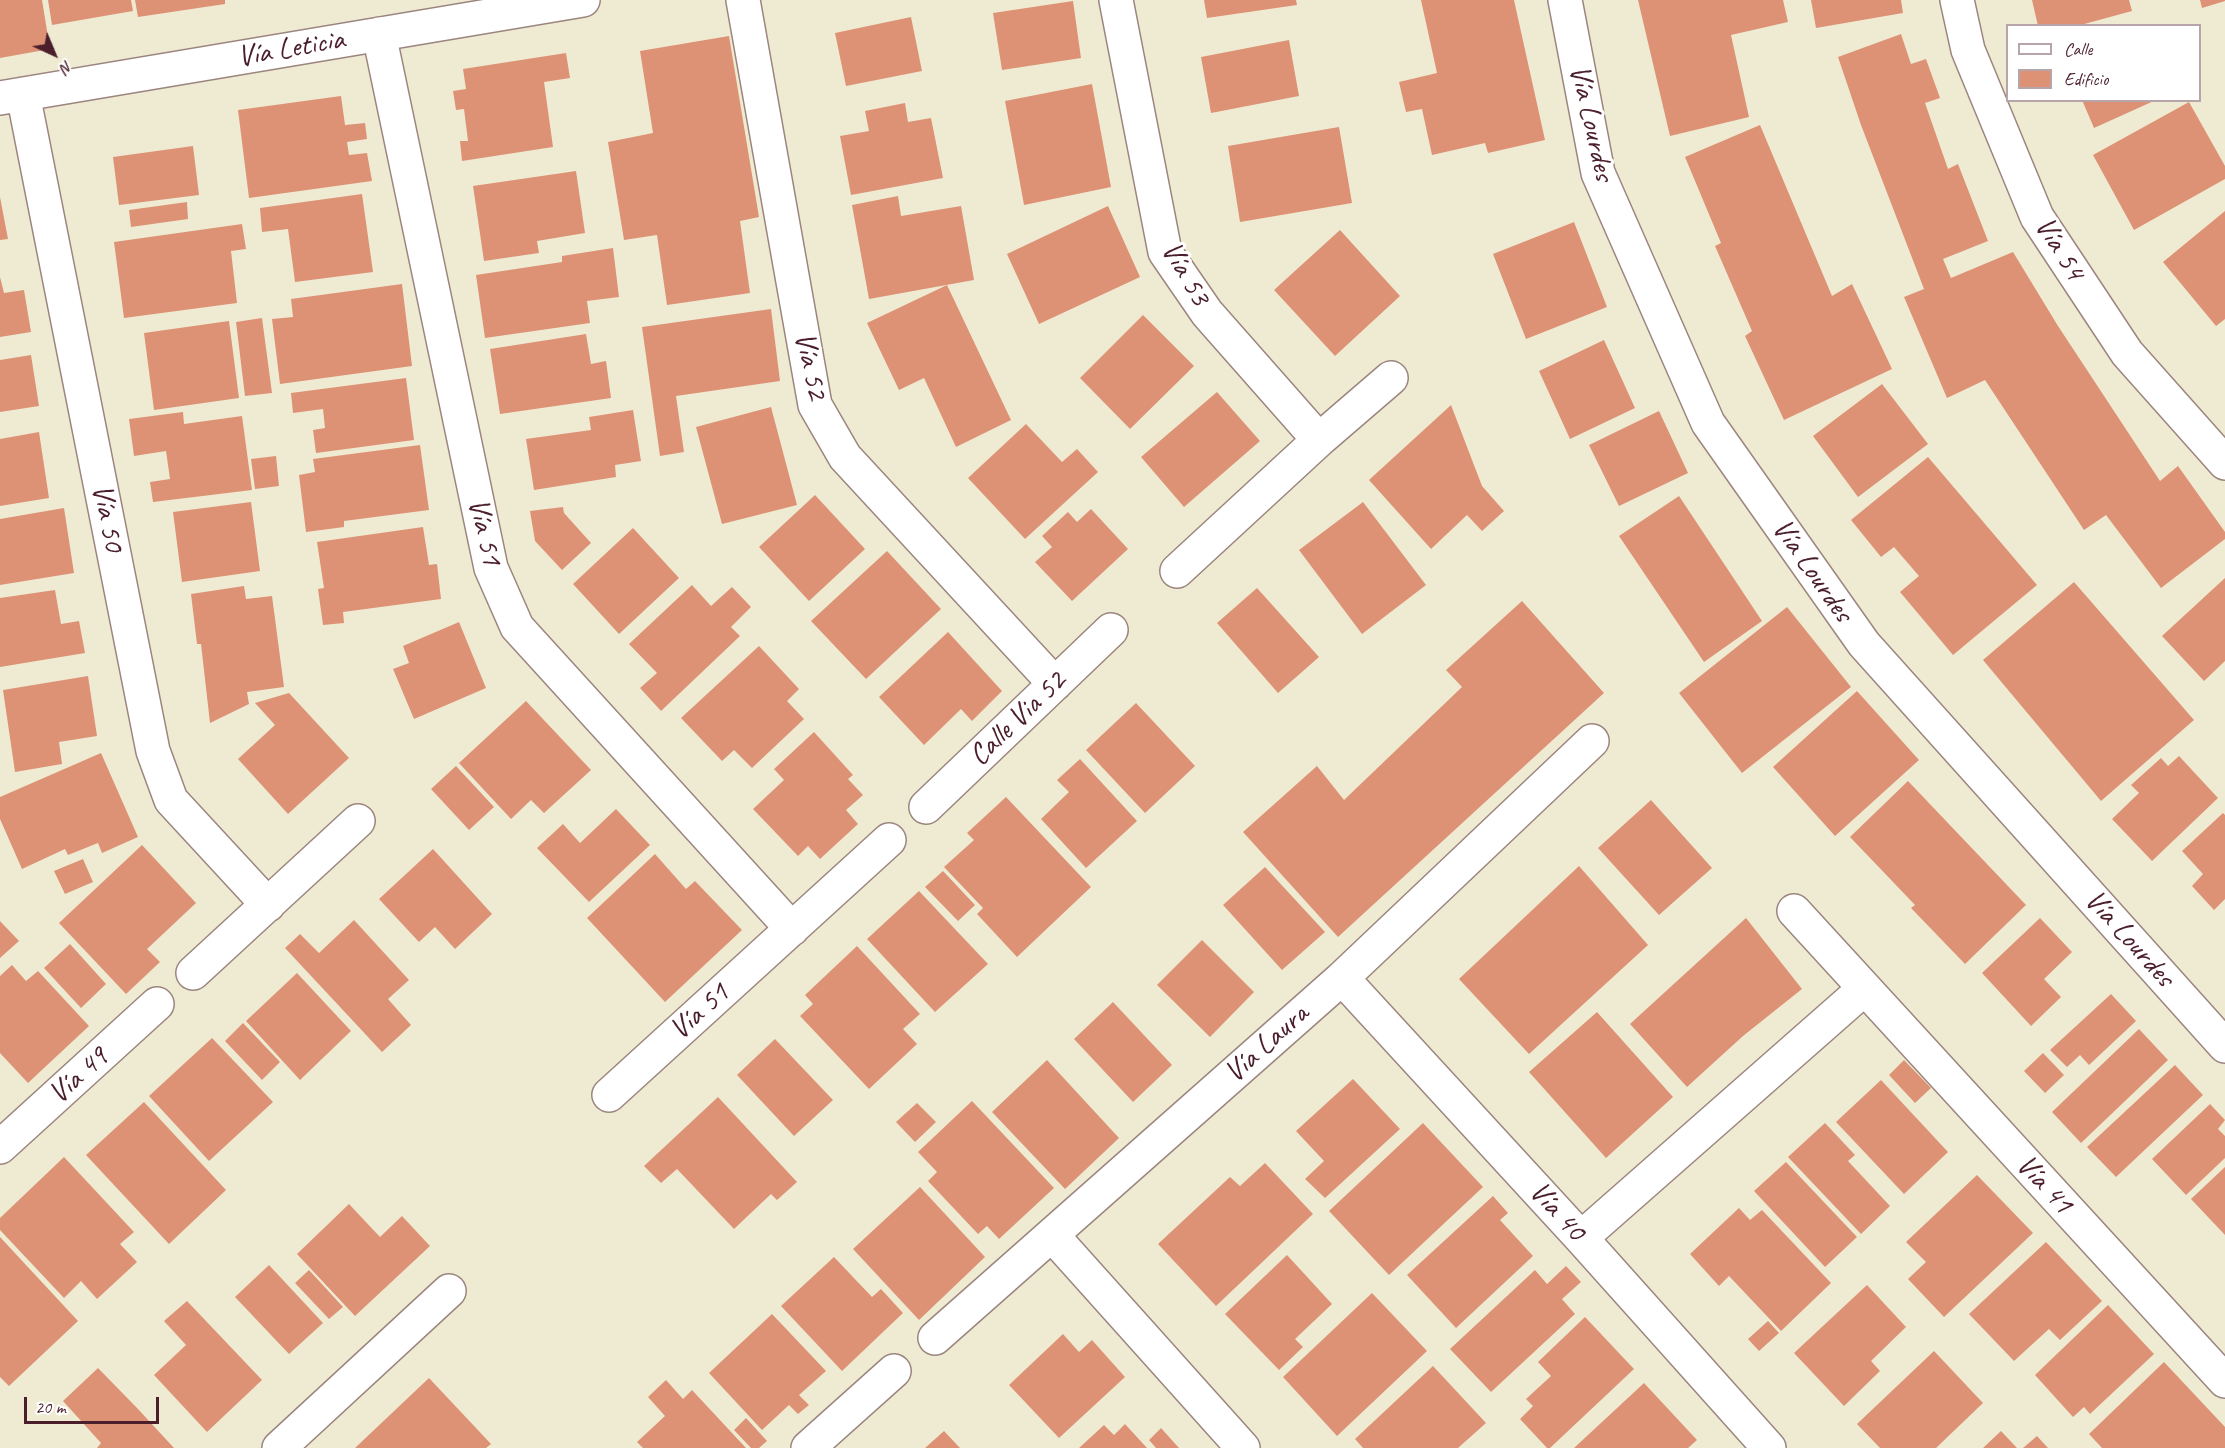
<!DOCTYPE html>
<meta charset="utf-8">
<style>
body{margin:0}
#map{position:relative;width:2225px;height:1448px;overflow:hidden;background:#efebd3;font-family:Caveat,sans-serif}
canvas{display:block}
.legend{position:absolute;left:2006px;top:24px;width:195px;height:78px;box-sizing:border-box;background:#fff;border:2px solid #b7a5aa;margin:0;padding:8px 10px;list-style:none;font-size:18px;color:#4a1f2b}
.legend li{display:flex;align-items:center;gap:12px;height:30px}
.legend b{width:30px;border:2px solid #b7a5aa}
.north{position:absolute;left:24px;top:24px;width:60px;height:60px;-webkit-text-stroke:4px #fff;paint-order:stroke;rotate:136deg;font-size:16px;font-weight:700;line-height:24px;text-align:center;color:#4a1f2b}
.north::after{content:'';display:block;margin:auto;width:21px;height:27px;background:#4a1f2b;clip-path:polygon(50% 0,100% 100%,50% 72%,0 100%)}
.scale{position:absolute;left:24px;top:1397px;width:135px;height:27px;box-sizing:border-box;border:3px solid #4a1f2b;border-top:0;padding-left:8px;font-size:18px;line-height:21px;white-space:nowrap;color:#4a1f2b;-webkit-text-stroke:4px #fff;paint-order:stroke}
</style>
<div id="map">
<canvas width="2225" height="1448"></canvas>
<ul class="legend">
<li><b style="height:8px;background:#fff"></b>Calle</li>
<li><b style="height:16px;background:#dd9275"></b>Edificio</li>
</ul>
<div class="north">N</div>
<div class="scale">20 m</div>
</div>
<script>
const c = document.querySelector('canvas').getContext('2d');
c.lineJoin = 'round';
function fill(path, color) { c.fillStyle = color; c.fill(path, 'evenodd'); }
const shape = rows => new Path2D(rows.map(r => 'M' + r).join(''));
function strokePath(path, color, width, dash) { c.strokeStyle = color; c.lineWidth = width; c.lineCap = dash ? 'butt' : 'round'; c.setLineDash(dash || []); c.stroke(path); }
function write(font, color, halo, rows, align = 'center') {
  c.font = font + ' Caveat,sans-serif'; c.lineWidth = 6; c.setLineDash([]); c.textBaseline = 'middle'; c.strokeStyle = halo; c.fillStyle = color; for (const [text, x, y, turn = 0] of rows) {
    c.save(); c.translate(x, y); c.rotate((+turn || 0) * Math.PI / 180); c.textAlign = isNaN(turn) ? turn : align; if (halo) c.strokeText(text, 0, 0); c.fillText(text, 0, 0); c.restore();
  }
}
fill(shape([
 [0,0,42,0,50,49,0,58],
 [48,0,131,0,133,11,52,25],
 [135,0,225,0,225,4,138,17],
 [1204,0,1296,0,1297,5,1207,18],
 [1421,0,1514,0,1545,140,1488,153,1485,143,1432,155,1422,109,1406,112,1399,82,1437,73],
 [1638,0,1783,0,1788,22,1731,35,1749,117,1670,136],
 [1811,0,1901,0,1903,13,1816,28],
 [2032,0,2129,0,2132,11,2077,26,2038,26],
 [2200,0,2225,0,2225,1,2202,8],
 [1073,1,1081,58,1002,70,993,13],
 [911,17,922,71,846,86,835,33],
 [1901,34,1911,64,1926,59,1940,98,1925,103,1948,169,1958,164,1988,241,1943,259,1951,278,2013,252,2058,326,2160,481,2178,466,2225,532,2225,539,2161,588,2106,515,2084,530,1985,380,1947,398,1904,297,1924,289,1861,125,1838,57],
 [729,36,759,217,740,221,750,293,667,305,657,235,624,240,608,142,653,133,640,51],
 [1289,40,1299,96,1211,113,1201,57],
 [566,53,570,78,544,82,553,147,462,161,460,141,468,141,464,109,456,110,453,91,466,89,463,69],
 [1092,84,1111,187,1024,205,1005,101],
 [341,96,345,125,365,123,367,139,347,142,349,155,367,153,372,181,249,198,238,110],
 [2082,100,2156,100,2094,128],
 [2189,102,2225,166,2225,179,2134,230,2093,155],
 [905,103,908,122,931,118,943,178,851,195,840,136,869,131,865,111],
 [1760,125,1832,296,1852,284,1892,369,1784,420,1745,336,1752,331,1715,246,1721,243,1685,157],
 [1339,127,1352,203,1240,222,1228,146],
 [193,146,199,195,119,205,113,157],
 [576,171,585,233,537,241,539,253,484,261,473,186],
 [362,194,373,272,295,282,288,229,262,232,260,208],
 [898,196,901,216,961,206,974,280,869,299,852,205],
 [0,197,8,239,0,240],
 [187,202,188,219,131,227,129,210],
 [1108,206,1140,277,1039,324,1007,254],
 [2225,211,2225,319,2216,326,2163,262],
 [1574,222,1607,307,1526,339,1493,254],
 [242,224,246,249,231,251,237,303,124,318,114,242],
 [1340,230,1400,296,1335,356,1274,290],
 [613,248,619,297,587,301,590,323,485,338,476,275,562,262,562,256],
 [0,277,4,293,24,290,31,332,0,337],
 [402,284,412,366,280,384,272,319,293,317,291,299],
 [947,285,1011,420,956,447,924,378,899,390,867,323],
 [771,309,780,381,676,396,684,452,660,456,642,327],
 [1143,315,1194,366,1130,429,1080,378],
 [262,318,272,393,245,396,236,322],
 [229,321,239,398,154,410,144,333],
 [586,334,591,364,606,361,611,398,500,414,490,349],
 [1604,340,1635,408,1570,439,1539,371],
 [31,355,39,406,0,412,0,360],
 [406,378,414,440,316,453,313,430,325,428,323,409,293,413,291,393],
 [1882,384,1928,444,1858,497,1813,436],
 [1217,392,1260,441,1184,507,1141,457],
 [1451,405,1482,486,1504,511,1482,531,1467,515,1431,549,1369,480],
 [771,407,797,505,722,524,696,427],
 [633,410,641,461,615,465,616,477,534,490,526,439,591,430,589,417],
 [1659,411,1688,473,1619,506,1589,445],
 [183,412,184,424,242,416,252,490,153,502,150,482,170,479,166,451,134,456,129,419],
 [1026,424,1062,462,1077,449,1098,472,1025,539,968,478],
 [39,432,49,498,0,506,0,439],
 [420,445,429,510,344,521,344,527,306,532,299,475,315,472,313,459],
 [276,456,279,486,255,489,251,459],
 [1928,457,2037,585,1953,655,1900,592,1919,576,1894,547,1881,557,1851,520],
 [815,495,865,549,809,601,759,547],
 [1679,496,1762,621,1704,662,1619,536],
 [251,502,260,571,182,582,173,512],
 [1363,502,1426,585,1362,634,1299,550],
 [563,507,564,513,591,543,562,570,535,541,530,511],
 [64,508,74,573,0,585,0,519],
 [1091,509,1128,549,1072,601,1035,562,1052,547,1042,536,1068,512,1077,522],
 [423,527,429,565,437,564,441,599,343,612,344,623,323,625,318,589,324,588,317,542],
 [633,528,679,578,619,634,573,584],
 [887,551,941,609,866,679,811,621],
 [2225,578,2225,661,2204,681,2162,636],
 [2074,582,2194,720,2101,801,1983,660],
 [692,585,711,606,732,587,751,607,731,627,740,636,661,711,640,688,657,673,629,644],
 [244,586,246,599,272,596,284,687,247,692,249,704,210,723,201,644,197,644,191,594],
 [1257,588,1319,657,1278,693,1217,623],
 [55,590,61,624,79,621,85,653,0,667,0,598],
 [1522,601,1604,693,1338,937,1243,832,1317,766,1344,800,1462,687,1446,670],
 [1787,607,1851,687,1742,773,1679,693],
 [459,622,486,688,414,719,393,669,409,663,403,646],
 [948,632,1002,691,972,721,961,709,924,745,879,697],
 [759,646,799,689,787,701,804,719,752,768,734,750,722,761,681,718],
 [88,676,97,736,59,742,62,764,15,772,3,690],
 [1857,691,1919,760,1835,836,1773,767],
 [289,693,349,758,288,814,238,759,275,725,255,703],
 [526,701,591,770,544,813,531,800,511,819,459,763],
 [1136,703,1195,766,1145,813,1086,750],
 [814,732,853,775,848,779,863,795,846,810,858,824,820,859,808,846,798,856,753,809,784,780,774,769],
 [101,753,138,837,102,853,98,843,68,855,65,849,22,869,0,819,0,797],
 [2179,756,2218,798,2152,861,2112,819,2139,793,2131,785,2161,758,2168,766],
 [1080,759,1137,821,1086,868,1041,819,1069,792,1057,780],
 [456,766,494,807,469,830,431,789],
 [1908,781,2026,905,1965,964,1911,908,1915,905,1850,837],
 [1006,797,1091,887,1017,957,977,914,983,908,944,867,974,840,967,833],
 [1651,800,1712,868,1659,915,1598,848],
 [616,809,650,845,589,902,537,848,563,824,580,843],
 [2223,813,2225,815,2225,899,2214,910,2192,886,2203,874,2182,851],
 [142,845,196,903,147,949,160,962,126,994,59,923],
 [433,849,492,914,455,949,435,927,419,942,379,899],
 [655,854,686,889,695,881,742,930,665,1002,587,918],
 [83,859,93,882,65,894,54,871],
 [1579,866,1648,945,1529,1054,1459,979],
 [1265,867,1325,932,1282,970,1223,905],
 [943,871,975,905,958,921,925,887],
 [919,891,988,964,935,1012,867,939],
 [1746,918,1802,989,1743,1036,1687,1087,1630,1024],
 [2040,918,2072,952,2044,979,2061,997,2031,1026,1982,973],
 [354,920,409,980,388,999,411,1025,382,1052,285,948,300,934,319,953],
 [0,921,19,941,0,958],
 [1202,940,1254,992,1210,1037,1157,985],
 [70,944,106,984,81,1008,44,968],
 [857,946,920,1014,903,1029,917,1044,869,1089,800,1016,813,1004,805,995],
 [12,965,26,981,38,971,89,1026,28,1083,0,1053,0,976],
 [297,973,351,1031,300,1080,246,1021],
 [2111,994,2136,1021,2089,1065,2080,1055,2067,1067,2050,1050],
 [1113,1002,1172,1065,1133,1102,1074,1039],
 [1597,1012,1673,1097,1606,1158,1529,1072],
 [243,1023,280,1062,262,1080,225,1041],
 [2139,1029,2168,1060,2081,1143,2052,1112],
 [212,1038,273,1102,209,1161,149,1096],
 [775,1039,833,1100,794,1136,737,1075],
 [2043,1053,2064,1075,2045,1093,2024,1071],
 [1047,1060,1119,1138,1065,1189,992,1112],
 [1904,1060,1931,1088,1915,1103,1889,1075],
 [2175,1065,2203,1095,2116,1177,2087,1147],
 [1353,1079,1400,1129,1325,1198,1305,1179,1324,1161,1296,1131],
 [1881,1080,1948,1152,1904,1194,1836,1122],
 [718,1097,797,1182,777,1200,771,1194,734,1229,677,1169,661,1183,644,1166],
 [972,1101,1054,1188,999,1239,987,1226,978,1234,928,1181,937,1172,918,1152],
 [144,1102,226,1190,169,1244,86,1155],
 [917,1103,936,1122,915,1142,896,1122],
 [2210,1104,2225,1120,2218,1129,2225,1136,2225,1158,2186,1195,2152,1159],
 [1423,1123,1483,1187,1389,1275,1329,1211],
 [1825,1123,1855,1155,1848,1161,1890,1206,1861,1234,1788,1157],
 [64,1157,134,1232,120,1244,137,1262,97,1299,81,1281,64,1298,0,1230,0,1218],
 [1786,1162,1857,1237,1825,1267,1754,1191],
 [1265,1163,1313,1214,1216,1306,1158,1244,1230,1177,1240,1186],
 [2225,1167,2225,1235,2191,1199],
 [1977,1175,2033,1233,1944,1317,1908,1279,1926,1262,1906,1242],
 [920,1187,985,1257,919,1320,853,1249],
 [1493,1196,1508,1213,1500,1220,1533,1256,1456,1328,1407,1275],
 [349,1204,380,1237,402,1216,430,1246,355,1316,297,1254],
 [1739,1208,1750,1220,1762,1210,1831,1283,1781,1331,1729,1276,1719,1286,1690,1254],
 [0,1237,78,1321,9,1386,0,1377],
 [2046,1242,2102,1301,2060,1340,2049,1329,2014,1361,1969,1314],
 [1287,1255,1332,1304,1295,1339,1303,1347,1279,1370,1225,1314],
 [834,1257,872,1297,881,1289,903,1313,842,1371,781,1306],
 [269,1265,323,1323,289,1354,235,1297],
 [1566,1266,1581,1282,1562,1299,1575,1314,1491,1392,1450,1349,1535,1270,1547,1284],
 [309,1270,343,1307,329,1319,295,1283],
 [1867,1285,1906,1327,1871,1361,1880,1371,1844,1406,1794,1353],
 [1372,1293,1427,1351,1337,1436,1283,1377],
 [187,1301,262,1380,207,1432,154,1375,186,1345,164,1321],
 [2108,1305,2154,1354,2090,1414,2084,1407,2073,1417,2035,1375],
 [772,1314,826,1371,799,1395,809,1405,798,1414,789,1405,762,1430,709,1373],
 [1585,1317,1634,1369,1550,1448,1547,1448,1520,1419,1533,1406,1526,1399,1551,1376,1538,1362],
 [1768,1321,1779,1333,1759,1351,1748,1339],
 [1063,1334,1079,1352,1092,1340,1125,1377,1059,1438,1009,1385],
 [1934,1351,1983,1403,1936,1448,1880,1448,1857,1424],
 [2164,1362,2225,1427,2225,1448,2102,1448,2089,1434],
 [1433,1366,1486,1423,1458,1448,1363,1448,1355,1439],
 [98,1368,138,1409,174,1448,97,1448,101,1443,63,1401],
 [429,1378,491,1444,486,1448,355,1448],
 [666,1380,683,1399,692,1390,746,1448,643,1448,637,1442,665,1416,648,1397],
 [1644,1383,1697,1440,1688,1448,1574,1448],
 [746,1418,767,1441,759,1448,751,1448,734,1430],
 [1125,1424,1147,1448,1079,1448,1104,1425,1114,1435],
 [1161,1428,1179,1448,1156,1448,1149,1440],
 [944,1431,960,1448,925,1448],
 [2001,1431,2017,1448,1983,1448],
 [2037,1436,2048,1448,2023,1448]
]), '#dd9275');
const minor = shape([
 [743,0,815,405,845,457,1055,684],
 [1116,0,1165,252,1207,313,1319,440],
 [1565,0,1598,173,1708,423,1864,644,2225,1046],
 [1957,0,1968,50,2037,217,2127,353,2225,463],
 [379,34,491,568,517,627,792,929],
 [23,94,153,751,171,800,268,905],
 [0,98,583,0],
 [1177,571,1319,440,1391,378],
 [926,807,1111,630],
 [1794,911,2225,1381],
 [193,973,358,821],
 [1342,978,1581,1238,1769,1448],
 [609,1095,889,840],
 [0,1147,157,1004],
 [1052,1235,1243,1448],
 [1581,1238,1864,989],
 [935,1338,1342,978,1592,741],
 [279,1448,449,1291],
 [808,1448,894,1371]
]);
strokePath(minor, '#9c857f', 36);
strokePath(minor, '#fff', 33);
write('30px', '#4a1f2b', '#fff', [
 ["Vía Leticia",291,49,-10],
 ["Vía Lourdes",1591,123,77],
 ["Vía 54",2059,249,58],
 ["Vía 53",1185,274,60],
 ["Vía 52",810,366,78],
 ["Vía 50",107,518,79],
 ["Vía 51",484,532,77],
 ["Vía Lourdes",1812,571,55],
 ["Calle Via 52",1018,719,-44],
 ["Vía Lourdes",2129,939,48],
 ["Vía 51",700,1012,-42],
 ["Vía Laura",1267,1044,-42],
 ["Vía 49",79,1076,-42],
 ["Vía 41",2044,1185,47],
 ["Vía 40",1557,1212,48]
]);
</script>
